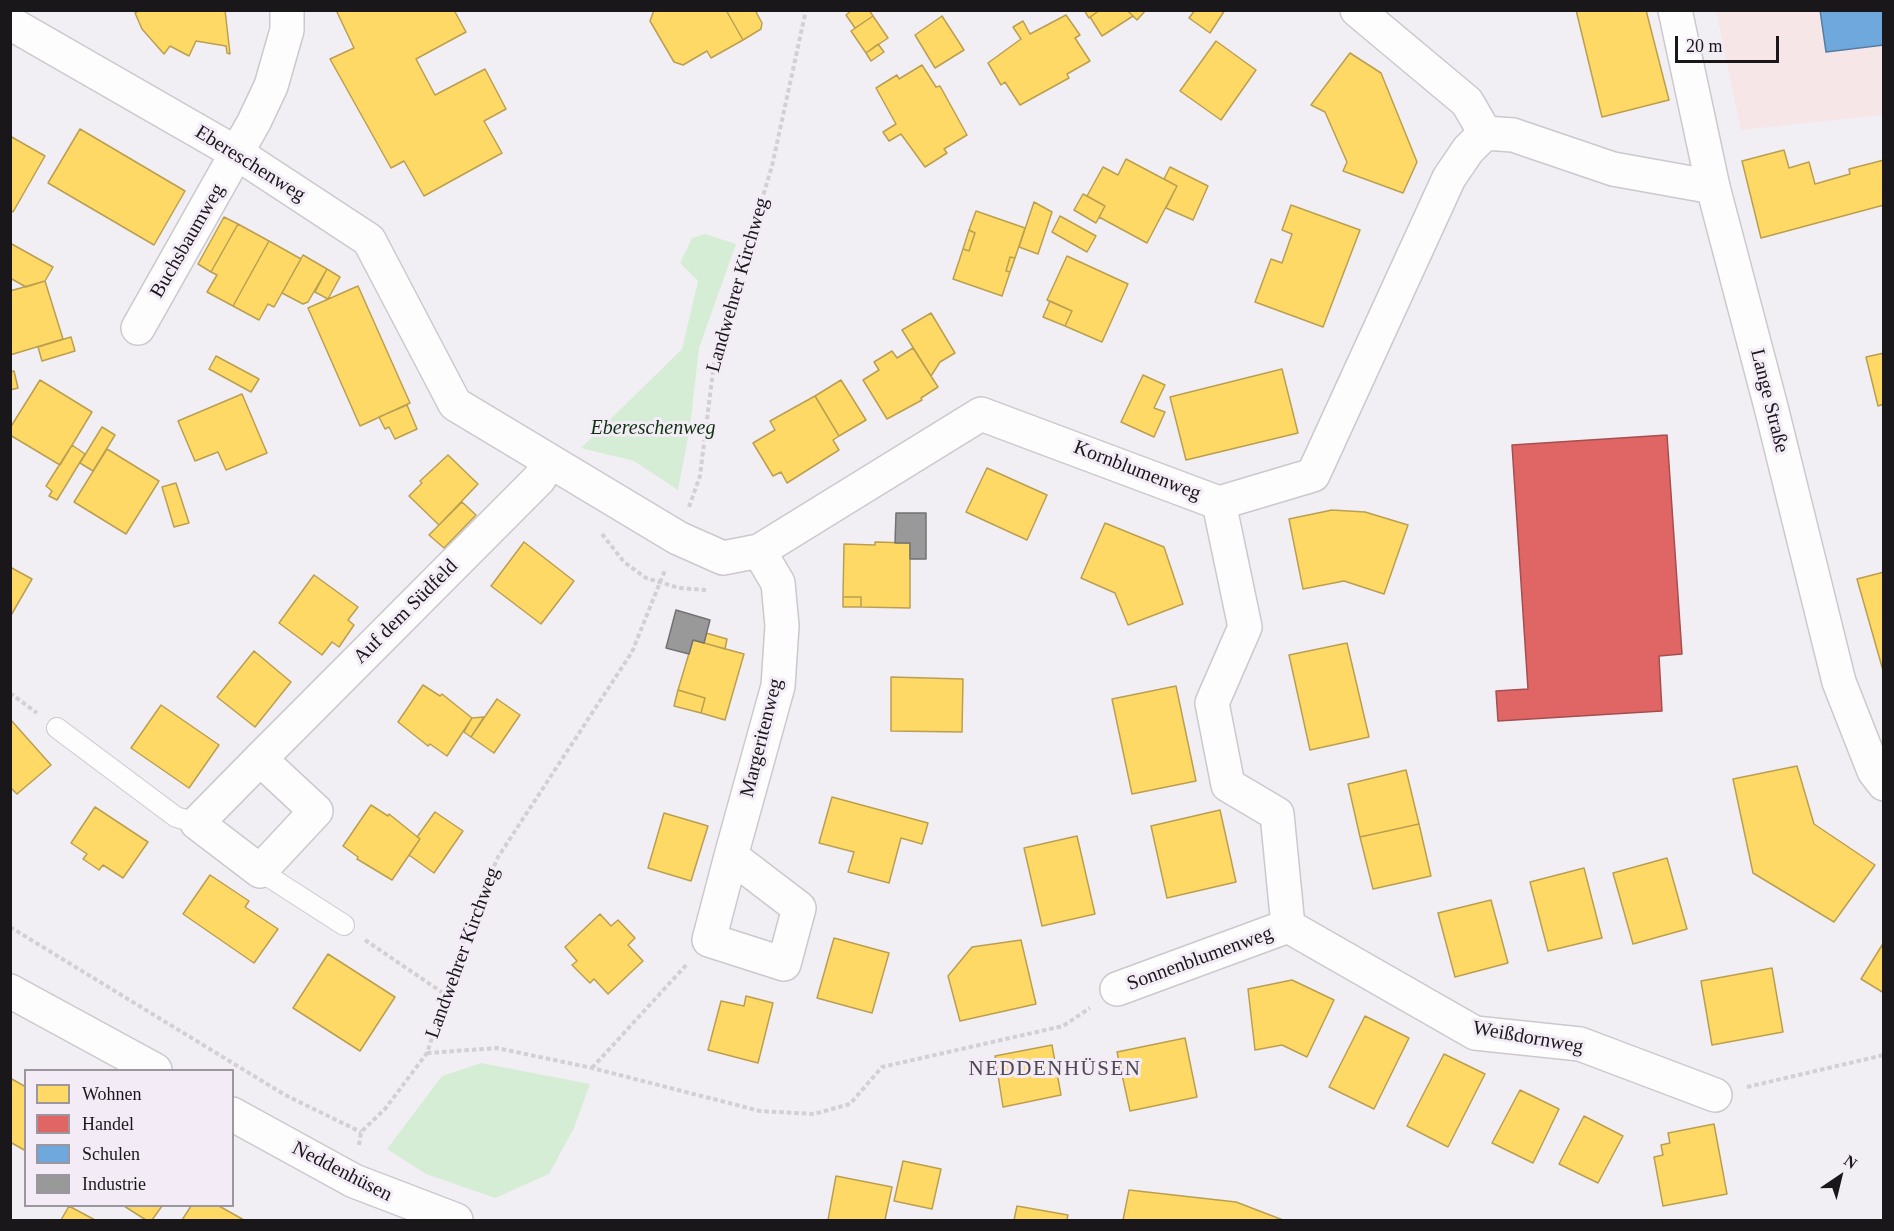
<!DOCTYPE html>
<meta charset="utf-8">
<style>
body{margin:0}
#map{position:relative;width:1894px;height:1231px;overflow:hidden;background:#f2eff4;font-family:Georgia,serif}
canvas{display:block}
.frame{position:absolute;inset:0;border:12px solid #1a171b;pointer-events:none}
.legend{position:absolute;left:24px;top:1069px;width:210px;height:138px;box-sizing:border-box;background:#f3ecf7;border:2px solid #9c979f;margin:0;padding:8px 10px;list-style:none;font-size:18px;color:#1a171b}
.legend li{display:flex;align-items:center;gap:12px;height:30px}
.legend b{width:30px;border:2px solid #9c979f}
.north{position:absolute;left:1810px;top:1147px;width:60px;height:60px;-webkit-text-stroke:4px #f3ecf7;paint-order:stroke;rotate:35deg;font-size:16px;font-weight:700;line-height:24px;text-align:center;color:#1a171b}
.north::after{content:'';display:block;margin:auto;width:21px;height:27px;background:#1a171b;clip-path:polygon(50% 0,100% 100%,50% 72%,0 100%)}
.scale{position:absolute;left:1675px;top:36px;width:104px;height:27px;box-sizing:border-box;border:3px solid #1a171b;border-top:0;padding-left:8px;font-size:18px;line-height:21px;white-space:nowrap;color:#1a171b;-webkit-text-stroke:4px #f3ecf7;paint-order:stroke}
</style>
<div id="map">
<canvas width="1894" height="1231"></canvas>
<div class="frame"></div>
<ul class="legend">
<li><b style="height:16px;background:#ffd966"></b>Wohnen</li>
<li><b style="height:16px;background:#e06666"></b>Handel</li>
<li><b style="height:16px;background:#6fa8dc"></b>Schulen</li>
<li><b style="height:16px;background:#999"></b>Industrie</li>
</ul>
<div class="north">N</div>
<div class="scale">20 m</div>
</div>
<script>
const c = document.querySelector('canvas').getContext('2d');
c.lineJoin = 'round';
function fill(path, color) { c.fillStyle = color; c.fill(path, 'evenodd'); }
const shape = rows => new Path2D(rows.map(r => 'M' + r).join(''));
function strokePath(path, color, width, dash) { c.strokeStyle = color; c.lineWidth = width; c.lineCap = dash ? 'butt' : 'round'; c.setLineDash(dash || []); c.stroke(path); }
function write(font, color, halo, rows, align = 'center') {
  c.font = font + ' Georgia,serif'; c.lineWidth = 6; c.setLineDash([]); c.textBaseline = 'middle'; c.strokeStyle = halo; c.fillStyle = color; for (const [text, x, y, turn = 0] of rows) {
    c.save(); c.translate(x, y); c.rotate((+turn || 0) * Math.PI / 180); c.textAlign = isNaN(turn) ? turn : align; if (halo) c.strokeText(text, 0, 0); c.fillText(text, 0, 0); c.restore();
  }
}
fill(shape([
 [1716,11,1883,11,1883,115,1741,130]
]), '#f6e6e8');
fill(shape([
 [705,234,736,244,699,348,690,427,678,490,634,461,581,448,682,349,698,281,680,263,692,238],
 [481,1063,590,1084,574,1128,549,1174,495,1198,426,1174,387,1149,442,1076]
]), '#d5edd5');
const homes = shape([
 [140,10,225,10,230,54,227,53,226,46,196,41,189,56,170,46,164,54,142,29,135,13,140,10],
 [336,10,454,10,466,32,416,59,435,95,485,69,506,109,484,121,502,153,424,196,404,161,391,168,330,59,354,48,336,10],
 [726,10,743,40,711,58,707,51,683,65,674,62,650,21,654,10,726,10],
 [726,10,755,10,762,23,761,29,743,40,726,10],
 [852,10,869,10,873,16,855,28,846,15,852,10],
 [1084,10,1100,10,1089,18,1084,10],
 [1100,10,1127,10,1133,16,1102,36,1090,17,1100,10],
 [1127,10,1146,10,1137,20,1127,10],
 [1195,10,1225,10,1210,33,1189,18,1195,10],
 [1576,10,1646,10,1669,100,1602,117,1576,10],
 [1066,15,1080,35,1075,38,1090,61,1067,74,1069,78,1020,105,1005,82,1001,85,988,63,1021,39,1013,27,1023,21,1030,34,1066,15],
 [873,16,888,38,866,53,851,31,873,16],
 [942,16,964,50,935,68,915,35,942,16],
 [1216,41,1256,70,1221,120,1180,91,1216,41],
 [878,44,884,52,871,61,866,53,878,44],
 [1350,53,1381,73,1417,162,1403,193,1343,171,1347,162,1325,112,1311,105,1350,53],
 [922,65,936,87,940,86,967,135,944,149,947,153,925,167,901,134,889,141,883,132,896,124,876,88,897,75,899,79,922,65],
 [80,129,185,191,154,245,48,183,80,129],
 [10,136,45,156,13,212,10,210,10,136],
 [1784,150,1789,168,1809,162,1815,184,1850,174,1849,169,1884,160,1884,205,1761,238,1742,161,1784,150],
 [1126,159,1177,186,1147,243,1099,217,1105,206,1087,196,1103,167,1118,175,1126,159],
 [1170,167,1208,186,1193,220,1166,208,1177,186,1164,179,1170,167],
 [1083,194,1105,206,1096,223,1074,210,1083,194],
 [1034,202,1052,212,1038,254,1019,247,1034,202],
 [1291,205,1360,230,1323,327,1255,302,1271,259,1282,263,1292,234,1282,230,1291,205],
 [976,211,1025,228,1015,258,1010,257,1006,271,1010,272,1002,296,953,279,963,249,969,251,975,233,969,230,976,211],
 [1060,216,1096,236,1087,252,1052,232,1060,216],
 [224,217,238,224,211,272,198,264,224,217],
 [238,224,269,241,233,306,207,292,217,275,211,272,238,224],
 [969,230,975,233,969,251,963,249,969,230],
 [269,241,301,259,274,307,268,304,259,320,233,306,269,241],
 [10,243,53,267,45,281,26,287,10,278,10,243],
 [303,255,327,269,308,302,303,304,282,293,303,255],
 [1067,256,1128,284,1102,342,1065,326,1072,311,1047,300,1067,256],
 [1010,257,1015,258,1010,272,1006,271,1010,257],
 [327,269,340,277,328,299,315,292,327,269],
 [45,281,63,339,10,355,10,291,45,281],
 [358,286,410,403,360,426,308,308,358,286],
 [1050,301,1072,311,1065,326,1043,317,1050,301],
 [931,313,955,353,940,362,931,376,902,330,931,313],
 [71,337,75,351,42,361,38,347,71,337],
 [913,348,938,387,921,398,922,400,887,419,863,380,879,370,874,362,892,351,897,358,913,348],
 [1884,353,1884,404,1878,406,1866,357,1884,353],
 [216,356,259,379,251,392,209,369,216,356],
 [1282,369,1298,433,1186,460,1170,397,1282,369],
 [14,371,18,388,10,390,10,372,14,371],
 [1143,375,1165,385,1154,408,1165,412,1154,437,1121,422,1143,375],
 [40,380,92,412,60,465,10,435,10,428,40,380],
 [841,380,866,420,839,436,815,396,841,380],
 [242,394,267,453,226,470,218,452,195,461,178,421,242,394],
 [815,396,839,436,833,440,839,450,787,483,781,472,773,476,753,443,775,430,770,421,815,396],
 [407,405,417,429,395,439,389,427,385,429,379,417,407,405],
 [102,427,115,435,93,471,80,463,102,427],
 [72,445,85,454,57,500,49,496,52,491,46,486,72,445],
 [107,449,159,481,126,534,74,502,107,449],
 [448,455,478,484,439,525,409,496,422,483,420,481,448,455],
 [987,468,1047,495,1027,540,966,512,987,468],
 [176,483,189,523,174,527,162,487,176,483],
 [462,502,476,515,444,548,429,535,462,502],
 [1332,510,1365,512,1408,525,1384,594,1344,581,1303,589,1289,519,1332,510],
 [1105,523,1164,547,1183,604,1128,625,1115,593,1081,578,1105,523],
 [524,542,574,581,541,624,491,586,524,542],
 [875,542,910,543,910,608,861,607,861,597,843,597,844,544,875,545,875,542],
 [10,567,32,579,10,617,10,567],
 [1884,572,1884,674,1857,579,1884,572],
 [314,575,358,607,348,620,354,625,339,647,332,642,322,655,279,623,314,575],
 [843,597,861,597,861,607,843,607,843,597],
 [706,633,727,639,725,649,704,643,706,633],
 [693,640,744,654,725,720,701,713,705,698,678,690,693,640],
 [1347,643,1369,737,1310,750,1289,655,1347,643],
 [254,651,291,682,255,727,217,697,254,651],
 [891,677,963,679,962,732,891,731,891,677],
 [423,685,440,696,442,694,472,718,447,756,430,744,428,746,398,722,423,685],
 [1176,686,1196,781,1132,794,1112,699,1176,686],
 [678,690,705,698,701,713,674,706,678,690],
 [497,699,520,715,494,753,471,737,497,699],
 [161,705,219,745,189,788,131,748,161,705],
 [484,717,471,737,464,732,472,718,484,717],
 [10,719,51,765,17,794,10,787,10,719],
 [1797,766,1814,824,1875,865,1834,922,1753,873,1733,779,1797,766],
 [1406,770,1419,824,1360,837,1348,784,1406,770],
 [832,797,928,823,922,844,901,838,889,883,848,872,854,852,819,843,832,797],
 [371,805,388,816,389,814,420,839,392,880,357,859,358,857,343,846,371,805],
 [95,807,148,842,123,878,103,865,99,870,83,859,87,854,71,843,95,807],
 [1220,810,1236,882,1167,898,1151,826,1220,810],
 [435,812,463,831,434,873,409,855,420,839,417,837,435,812],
 [664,813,708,826,691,881,648,868,664,813],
 [1419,824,1431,876,1373,889,1360,837,1419,824],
 [1077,836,1095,914,1042,926,1024,848,1077,836],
 [1667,858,1687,929,1633,944,1613,873,1667,858],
 [1584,868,1602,938,1548,951,1530,882,1584,868],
 [210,875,249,901,245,907,278,929,254,963,183,914,210,875],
 [1491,900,1508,963,1455,977,1438,913,1491,900],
 [600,914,611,926,618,920,635,938,628,945,643,961,608,994,594,979,590,983,572,965,577,961,565,947,600,914],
 [834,938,889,953,872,1013,817,998,834,938],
 [1021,940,1036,1004,960,1021,948,976,972,947,1021,940],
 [1884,942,1884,993,1861,979,1884,942],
 [328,954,395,997,360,1051,293,1008,328,954],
 [1772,968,1783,1032,1712,1045,1701,981,1772,968],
 [1292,980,1334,1000,1307,1057,1282,1045,1255,1050,1248,989,1292,980],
 [746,996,773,1003,758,1063,708,1050,721,1001,744,1006,746,996],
 [1365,1016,1409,1038,1374,1109,1329,1087,1365,1016],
 [1185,1038,1197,1097,1130,1111,1117,1052,1185,1038],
 [1052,1045,1061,1095,1003,1107,995,1056,1052,1045],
 [1444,1054,1485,1074,1448,1147,1407,1126,1444,1054],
 [10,1078,26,1087,26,1151,10,1142,10,1078],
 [1520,1090,1559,1109,1533,1163,1492,1143,1520,1090],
 [1584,1116,1623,1136,1598,1183,1559,1164,1584,1116],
 [1714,1124,1727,1194,1663,1206,1654,1157,1663,1155,1661,1145,1670,1143,1668,1133,1714,1124],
 [903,1161,941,1169,932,1209,894,1201,903,1161],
 [836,1176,892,1187,885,1220,828,1220,836,1176],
 [1129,1190,1236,1202,1283,1220,1123,1220,1129,1190],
 [69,1206,95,1220,61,1220,69,1206],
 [124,1206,162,1206,152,1220,146,1220,124,1206],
 [191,1206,219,1206,244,1220,182,1220,191,1206],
 [1017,1206,1068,1215,1067,1220,1014,1220,1017,1206]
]);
fill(homes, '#ffd966');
strokePath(homes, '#ba9f50', 1.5);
const shops = shape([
 [1667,435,1682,654,1659,656,1662,711,1498,721,1496,691,1528,689,1512,445,1667,435]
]);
fill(shops, '#e06666');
strokePath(shops, '#a54e50', 1.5);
const schools = shape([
 [1820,10,1884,10,1884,45,1826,52,1820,10]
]);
fill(schools, '#6fa8dc');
strokePath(schools, '#567ca2', 1.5);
const industry = shape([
 [896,513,926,513,926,559,910,559,910,543,895,543,896,513],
 [676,610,710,620,704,643,693,640,689,654,666,648,676,610]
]);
fill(industry, '#999');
strokePath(industry, '#737273', 1.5);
const service = shape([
 [57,728,176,817,197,823],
 [260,871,344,925]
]);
const minor = shape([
 [1357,10,1467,102,1485,133,1513,135,1613,169,1713,187],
 [10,23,238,154,369,240,455,404,678,538,723,558,759,551,981,414,1219,503,1313,475,1449,178,1468,150,1485,133],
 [138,328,254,122,271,86,287,30,287,10],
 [260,759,316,811,260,871,197,823,260,759,539,479,549,462],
 [731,856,799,908,784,964,709,940,731,856,778,686,782,626,778,583,759,551],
 [1288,926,1475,1033,1580,1044,1715,1095],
 [1117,989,1288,926,1277,814,1228,785,1212,703,1245,627,1219,503],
 [10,991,155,1070],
 [232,1114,354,1181,456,1220]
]);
const tertiary = shape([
 [1675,10,1713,187,1771,407,1839,682,1874,771,1884,784]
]);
strokePath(service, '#ccc8cd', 22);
strokePath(minor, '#ccc8cd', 36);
strokePath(tertiary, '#ccc8cd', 36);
strokePath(shape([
 [689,507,700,476,715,355,772,166,806,10],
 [602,534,624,562,646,578,679,588,706,590],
 [10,693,37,713],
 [10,927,285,1095,361,1132],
 [365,940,446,995],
 [427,1053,497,1048,592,1068,760,1111,814,1114,850,1104,882,1067,1063,1026,1090,1008],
 [592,1068,688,963],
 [1747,1087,1884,1055],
 [359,1145,361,1132,385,1109,427,1053,469,925,498,857,632,652,665,570]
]), '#d2d0d3', 4, [4.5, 3]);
strokePath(service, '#fdfdfd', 20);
strokePath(minor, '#fdfdfd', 33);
strokePath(tertiary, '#fdfdfd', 33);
write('20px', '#1a171b', '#f3ecf7', [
 ["Ebereschenweg",250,164,32],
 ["Buchsbaumweg",188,241,-60],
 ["Landwehrer Kirchweg",738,285,-74],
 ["Lange Straße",1769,401,76],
 ["Kornblumenweg",1137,471,21],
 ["Auf dem Südfeld",406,612,-45],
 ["Margeritenweg",762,738,-76],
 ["Landwehrer Kirchweg",463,953,-70],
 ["Sonnenblumenweg",1200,959,-20],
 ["Weißdornweg",1528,1038,10],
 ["Neddenhüsen",342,1172,27]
]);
write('italic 20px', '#0d330e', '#f3ecf7', [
 ["Ebereschenweg",653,429]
]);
c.letterSpacing = '1.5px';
write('21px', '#4e4851', '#f3ecf7', [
 ["NEDDENHÜSEN",1055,1069]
]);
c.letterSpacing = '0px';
</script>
